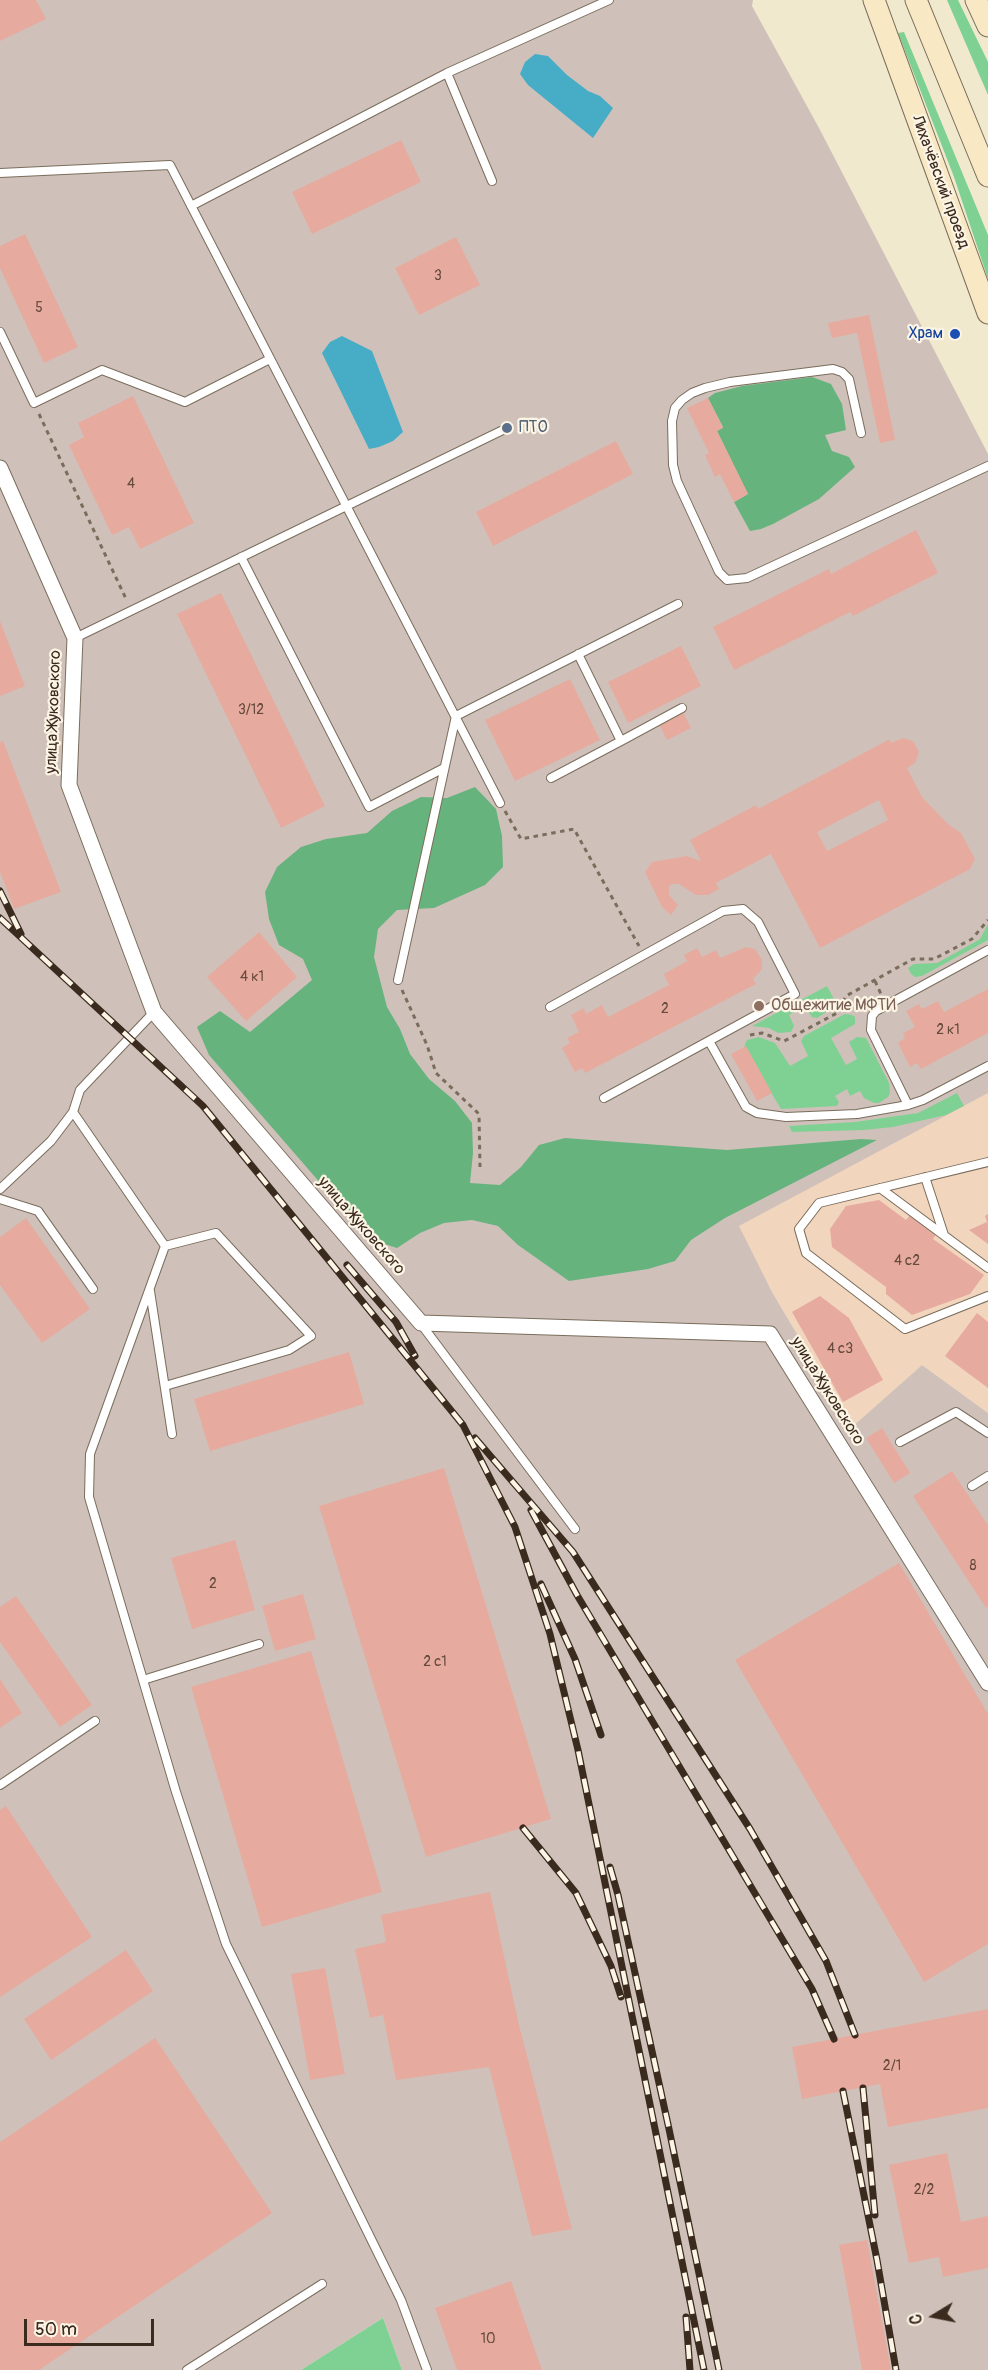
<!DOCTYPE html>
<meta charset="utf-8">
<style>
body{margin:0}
#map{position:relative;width:988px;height:2370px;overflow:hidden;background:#f0e9ce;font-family:Pangolin,sans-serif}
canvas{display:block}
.north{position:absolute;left:904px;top:2286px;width:60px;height:60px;-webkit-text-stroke:4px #fcf5e5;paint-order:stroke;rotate:260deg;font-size:16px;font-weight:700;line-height:24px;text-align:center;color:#3b2a1e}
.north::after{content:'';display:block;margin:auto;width:21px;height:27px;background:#3b2a1e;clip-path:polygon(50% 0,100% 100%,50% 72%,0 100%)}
.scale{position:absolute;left:24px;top:2319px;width:130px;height:27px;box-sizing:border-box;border:3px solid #3b2a1e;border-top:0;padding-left:8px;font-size:18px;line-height:21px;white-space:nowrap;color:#3b2a1e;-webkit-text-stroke:4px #fcf5e5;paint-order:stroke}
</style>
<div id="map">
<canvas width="988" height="2370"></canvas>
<div class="north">С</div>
<div class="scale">50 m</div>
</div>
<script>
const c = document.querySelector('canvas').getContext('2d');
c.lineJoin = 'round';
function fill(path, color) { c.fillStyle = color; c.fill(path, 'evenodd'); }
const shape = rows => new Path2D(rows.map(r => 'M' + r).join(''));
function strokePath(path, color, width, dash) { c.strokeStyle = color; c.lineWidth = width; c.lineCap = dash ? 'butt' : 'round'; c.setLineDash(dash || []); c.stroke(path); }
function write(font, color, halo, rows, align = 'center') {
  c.font = font + ' Pangolin,sans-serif'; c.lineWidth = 4.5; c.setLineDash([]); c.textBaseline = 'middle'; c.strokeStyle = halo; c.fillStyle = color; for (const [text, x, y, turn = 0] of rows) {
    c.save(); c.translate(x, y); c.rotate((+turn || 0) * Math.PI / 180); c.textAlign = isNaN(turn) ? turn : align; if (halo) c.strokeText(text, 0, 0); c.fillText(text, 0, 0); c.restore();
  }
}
fill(shape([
 [988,912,988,1413,922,1365,852,1427,772,1292,738,1226,943,1116]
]), '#f2d5bd');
fill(shape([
 [0,0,753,0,752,6,819,128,988,454,988,1093,739,1226,772,1292,852,1427,922,1365,988,1413,988,2370,402,2370,383,2318,301,2370,0,2370]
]), '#cfc1ba');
fill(shape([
 [947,0,958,0,988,62,988,95],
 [904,32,988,235,988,279,954,177,898,33],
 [988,924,988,940,922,976,915,977,911,974,908,968,914,964,937,963,975,942,980,939],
 [827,986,835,1001,834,1007,817,1018,812,1017,805,1006,789,1015,794,1026,791,1032,778,1033,769,1028,752,1026],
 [845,1014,852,1015,855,1017,855,1024,831,1038,846,1065,857,1059,849,1042,857,1037,866,1038,889,1083,890,1093,888,1097,879,1103,874,1103,864,1098,860,1091,850,1096,847,1089,835,1096,839,1102,837,1106,781,1109,744,1047,747,1040,759,1037,775,1043,790,1066,808,1056,801,1041,804,1036],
 [957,1093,964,1106,946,1115,893,1127,864,1130,792,1132,789,1126,855,1122,918,1113],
 [383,2318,402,2370,301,2370]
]), '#7fd193');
fill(shape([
 [812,377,831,384,842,404,846,430,825,435,832,451,849,457,855,467,819,499,773,524,761,529,750,531,734,502,748,494,717,431,723,427,708,398,715,393,742,386],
 [475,787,496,809,502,836,503,867,485,885,434,908,397,910,378,929,374,957,387,1007,400,1029,410,1054,429,1079,455,1101,472,1123,473,1153,470,1183,500,1185,521,1167,539,1145,565,1138,727,1150,861,1139,877,1140,725,1218,691,1240,675,1261,648,1269,569,1281,518,1245,498,1226,472,1220,444,1223,420,1233,397,1248,369,1239,209,1055,197,1027,220,1011,250,1032,312,980,303,959,279,945,269,919,265,892,277,867,301,847,326,839,367,833,392,811,421,797,447,798]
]), '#67b37d');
fill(shape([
 [535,54,548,56,567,75,588,91,600,96,613,108,593,138,528,85,520,74,525,62],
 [342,336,372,351,403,432,393,441,379,447,369,449,322,353,330,342]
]), '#47adc7');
fill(shape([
 [0,0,36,0,46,19,0,41],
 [401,140,421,182,312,234,292,192],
 [25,234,78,347,44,363,0,268,0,246],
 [456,237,480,285,419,315,395,268],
 [869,315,895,440,880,443,857,333,832,338,828,323],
 [133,396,194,523,140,549,129,527,112,535,69,445,84,437,78,423],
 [708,398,723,428,717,431,748,494,734,502,720,474,715,477,705,455,709,453,687,408],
 [616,441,633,474,493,546,476,512],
 [916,530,938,573,853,616,850,612,734,670,713,627,829,569,831,574],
 [221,593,325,806,281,828,177,614],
 [0,621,25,686,0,696],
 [681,646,701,686,628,723,608,682],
 [570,679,600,740,515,781,485,720],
 [683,712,691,728,667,740,659,724],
 [903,738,913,741,919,752,915,763,907,768,922,797,949,825,961,833,975,859,970,869,820,948,771,854,716,883,719,889,708,895,696,895,679,884,671,884,669,887,669,895,678,905,671,915,662,907,645,872,652,862,687,856,701,861,690,840,756,805,758,809,890,739,891,743],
 [879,800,888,820,827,851,817,832],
 [3,741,61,892,14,909,0,872,0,742],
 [259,932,297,977,246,1021,207,977],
 [746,947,755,949,762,960,762,969,753,979,756,984,585,1073,582,1068,575,1072,562,1048,570,1043,567,1038,579,1032,571,1015,584,1008,586,1014,602,1005,608,1017,669,985,664,974,687,961,684,955,697,948,702,957,716,950,720,958],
 [988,989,988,1033,921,1069,917,1063,910,1067,898,1043,905,1038,903,1033,915,1027,906,1011,919,1004,922,1009,938,1001,944,1012],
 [746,1046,772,1093,757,1101,731,1054],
 [879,1200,906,1220,911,1214,937,1233,933,1239,984,1275,970,1294,912,1315,886,1294,886,1287,832,1247,830,1229,846,1206],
 [988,1214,988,1244,969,1230,987,1222,985,1216],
 [26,1218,90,1309,42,1343,0,1285,0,1237],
 [820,1296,849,1318,883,1380,843,1402,792,1312],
 [977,1313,988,1322,988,1388,945,1356],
 [349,1352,364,1404,210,1451,194,1399],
 [882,1428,910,1473,894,1483,866,1438],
 [444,1468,551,1819,426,1857,319,1506],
 [952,1471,988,1525,988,1606,986,1608,913,1496],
 [235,1540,255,1610,192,1629,171,1558],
 [899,1563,988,1714,988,1944,924,1982,735,1660],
 [303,1594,316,1639,275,1651,262,1606],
 [16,1596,92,1705,60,1727,0,1642,0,1607],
 [311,1651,382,1892,262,1927,191,1687],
 [0,1679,22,1713,0,1728],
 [6,1806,92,1937,0,1997,0,1810],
 [490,1892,519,2025,572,2229,532,2236,489,2067,396,2080,383,2015,370,2018,355,1949,386,1942,381,1915],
 [126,1950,153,1991,51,2060,24,2019],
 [325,1968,345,2074,310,2080,291,1974],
 [988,2009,988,2108,888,2127,880,2084,802,2099,792,2047],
 [155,2038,272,2213,39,2370,0,2370,0,2142],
 [947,2153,961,2222,988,2216,988,2268,943,2277,939,2257,909,2263,889,2165],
 [867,2240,891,2370,862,2370,839,2245],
 [511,2281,542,2370,457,2370,435,2308]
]), '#e6ab9e');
const service = shape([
 [447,73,609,0],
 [0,173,170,165,500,803],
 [191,206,447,73,492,181],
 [0,332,34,403,102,370,185,402,270,359],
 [861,433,849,379,842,372,833,369,730,382,705,388,692,393,682,400,675,408,672,421,673,465,677,481,719,572,727,580,747,578,988,466],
 [241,557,369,807,444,768],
 [75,638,507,428],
 [621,741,682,708],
 [551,778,621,741,578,654],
 [398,980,456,716,678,604],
 [550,1007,723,911,743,909,758,922,795,994,604,1098],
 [709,1041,746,1107,757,1113,786,1117,857,1114,908,1105,923,1100,988,1066],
 [908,1105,871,1030,872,1016,876,1011,988,950],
 [73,1112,165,1246,90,1454,89,1497,176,1792,226,1944,401,2300,427,2370],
 [988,1162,819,1203,799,1229,806,1253,905,1329,988,1296],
 [925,1177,944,1235],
 [880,1188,988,1268],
 [0,1189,51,1141,73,1112,80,1090,154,1012],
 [0,1199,38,1211,93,1289],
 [165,1246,216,1233,311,1336,289,1350,165,1386],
 [150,1291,172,1434],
 [421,1324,575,1529],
 [900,1442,956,1412,988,1433],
 [972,1486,988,1476],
 [143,1680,259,1644],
 [0,1785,95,1721],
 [187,2370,322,2284]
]);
const minor = shape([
 [0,468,75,638,69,785,154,1012,421,1323,770,1334,988,1683]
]);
const secondary = shape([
 [874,0,988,313],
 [916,0,988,176],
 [976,0,988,26]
]);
strokePath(service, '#7a6d5c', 10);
strokePath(minor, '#7a6d5c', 17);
strokePath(secondary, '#7a6d5c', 23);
strokePath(shape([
 [39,414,127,601],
 [505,811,521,839,574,829,639,946],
 [875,981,881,994],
 [402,990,427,1045,436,1073,479,1114,480,1167],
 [750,1035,762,1033,784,1041,792,1037,837,1013,846,996,913,959,934,959,972,939,988,920]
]), '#7a6d5c', 3, [4.5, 4.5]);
strokePath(service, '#fff', 8);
strokePath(minor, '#fff', 15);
strokePath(secondary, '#f8e8c3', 21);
const rail = shape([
 [0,891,21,934],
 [0,918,203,1106,463,1425,515,1527,550,1634,578,1750,704,2370],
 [347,1265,396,1322,415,1356],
 [475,1438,573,1552,750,1829,826,1961,855,2035],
 [531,1510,577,1595,812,1989,834,2039],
 [541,1584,575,1659,601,1735],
 [523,1828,576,1893,611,1966,621,1997],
 [610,1867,618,1895,669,2129,719,2370],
 [863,2088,875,2215],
 [843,2091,877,2260,896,2370],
 [686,2317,690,2370]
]);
strokePath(rail, '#3b2a1e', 7);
strokePath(rail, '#fcf5e5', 4.5, [14]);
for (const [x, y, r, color] of [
 [955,334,6,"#1a4fb4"],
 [507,428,6,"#5c6f8a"],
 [759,1006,6,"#8d6e63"]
]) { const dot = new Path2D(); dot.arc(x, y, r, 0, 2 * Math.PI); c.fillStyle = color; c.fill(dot); strokePath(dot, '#fcf5e5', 2); }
write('14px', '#664a3e', null, [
 ["3",438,276],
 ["5",39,308],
 ["4",131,484],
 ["3/12",251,710],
 ["4 к1",252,977],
 ["2",665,1009],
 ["2 к1",948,1030],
 ["4 с2",907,1261],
 ["4 с3",840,1349],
 ["8",973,1566],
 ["2",213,1584],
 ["2 с1",435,1662],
 ["2/1",892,2066],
 ["2/2",924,2190],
 ["10",488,2339]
]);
write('16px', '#3b2a1e', '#fcf5e5', [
 ["Лихачёвский проезд",940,182,70],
 ["улица Жуковского",54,712,-88],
 ["улица Жуковского",361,1226,49],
 ["улица Жуковского",827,1391,58]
]);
write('16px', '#164399', '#fcf5e5', [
 ["Храм",943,334]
], 'right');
write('16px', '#4e5e75', '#fcf5e5', [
 ["ПТО",519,428]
], 'left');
write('16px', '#785e54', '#fcf5e5', [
 ["Общежитие МФТИ",771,1006]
], 'left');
</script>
